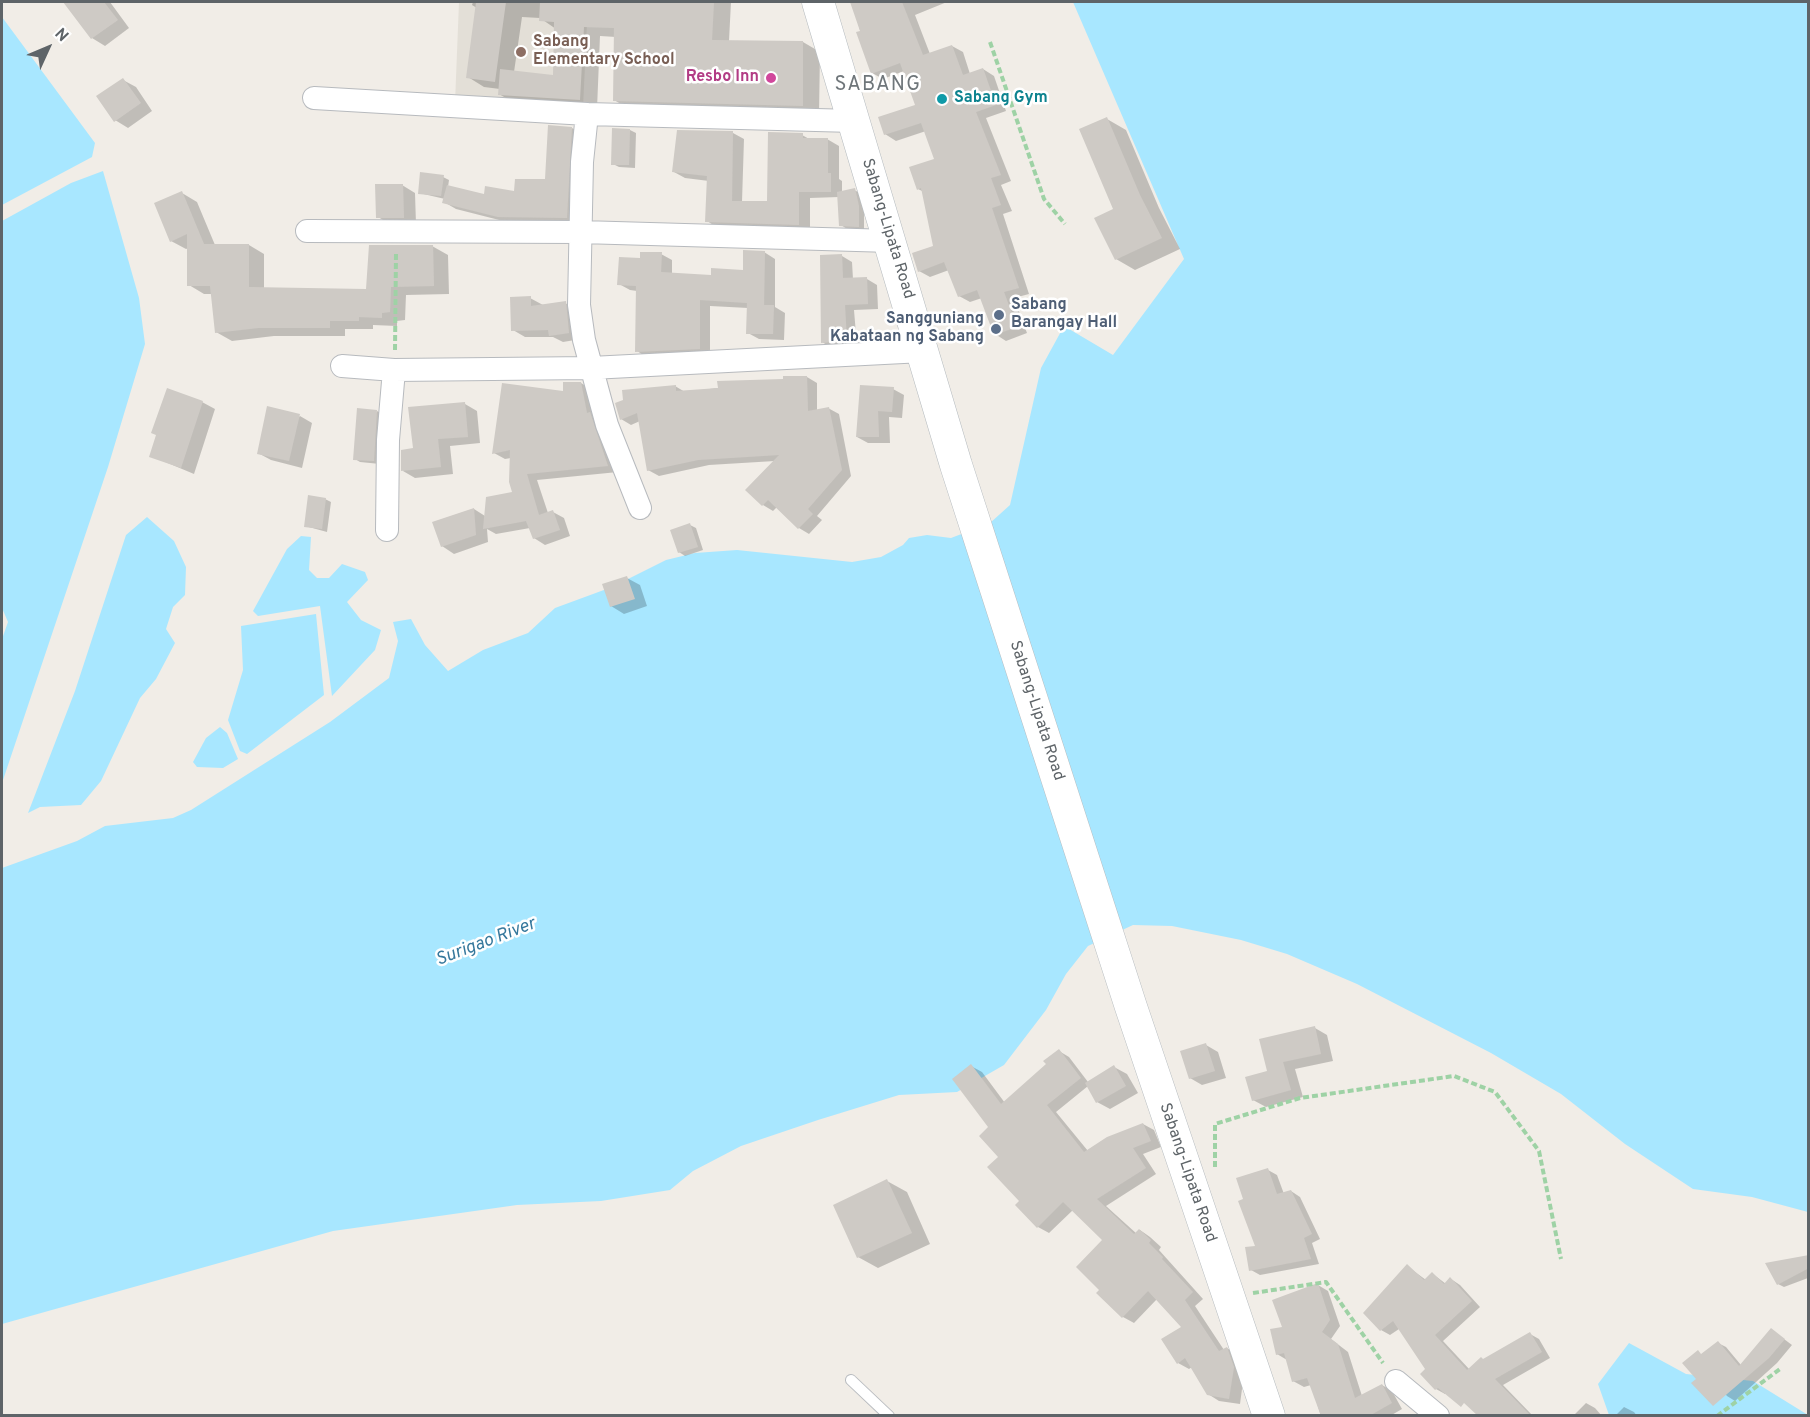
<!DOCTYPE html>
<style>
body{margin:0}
#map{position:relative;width:1810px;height:1417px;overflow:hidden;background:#f1ede7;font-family:Overpass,sans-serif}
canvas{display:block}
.frame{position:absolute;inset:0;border:3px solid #5e6468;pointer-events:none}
.north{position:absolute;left:18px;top:18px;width:60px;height:60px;-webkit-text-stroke:4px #fff;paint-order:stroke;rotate:46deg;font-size:16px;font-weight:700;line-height:24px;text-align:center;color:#5e6468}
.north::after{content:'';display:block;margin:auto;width:21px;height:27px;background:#5e6468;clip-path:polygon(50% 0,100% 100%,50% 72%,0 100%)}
</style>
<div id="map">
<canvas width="1810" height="1417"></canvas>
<div class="frame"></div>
<div class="north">N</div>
</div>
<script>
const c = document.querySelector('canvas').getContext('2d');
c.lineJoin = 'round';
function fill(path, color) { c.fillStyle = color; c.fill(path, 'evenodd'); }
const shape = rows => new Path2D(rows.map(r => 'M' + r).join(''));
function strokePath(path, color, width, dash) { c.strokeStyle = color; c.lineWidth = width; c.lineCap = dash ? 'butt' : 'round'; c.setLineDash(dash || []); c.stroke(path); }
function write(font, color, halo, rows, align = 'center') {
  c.font = font + ' Overpass,sans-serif'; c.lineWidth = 5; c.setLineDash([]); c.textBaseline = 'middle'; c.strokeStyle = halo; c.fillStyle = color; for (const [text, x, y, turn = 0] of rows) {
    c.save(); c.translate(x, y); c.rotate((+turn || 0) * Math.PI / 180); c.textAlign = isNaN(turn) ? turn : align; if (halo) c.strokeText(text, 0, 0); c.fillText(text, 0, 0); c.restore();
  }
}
fill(shape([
 [459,2,588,2,583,109,455,103]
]), '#e3dfd7');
fill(shape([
 [1073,2,1808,2,1808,1212,1752,1197,1693,1189,1625,1144,1561,1094,1491,1053,1357,984,1287,954,1241,940,1172,926,1133,925,1088,946,1066,974,1046,1010,1004,1065,957,1092,899,1095,818,1120,741,1146,693,1171,670,1190,601,1201,517,1205,333,1231,2,1324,2,868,77,841,105,826,173,818,191,810,330,722,389,678,398,641,393,622,411,619,425,645,448,671,483,650,528,633,555,608,612,587,666,560,695,553,737,550,852,562,881,557,903,545,909,538,927,535,951,538,990,523,1010,505,1041,368,1064,326,1113,355,1184,259],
 [2,17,95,143,92,157,2,205],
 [103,171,139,298,145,344,108,467,2,783,2,639,8,622,2,608,2,221,71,183],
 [147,517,174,541,186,567,185,595,173,607,166,629,175,643,156,679,140,698,101,781,81,805,40,807,28,813,75,691,126,535],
 [301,536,311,537,309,570,317,578,329,578,342,564,365,572,368,580,347,602,361,620,381,630,375,650,332,696,320,606,258,616,253,611,287,549],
 [316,614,324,695,247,754,240,751,228,720,243,670,241,626],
 [220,727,227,733,238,759,223,768,197,767,193,762,206,738],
 [1629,1343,1686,1374,1753,1381,1808,1415,1609,1415,1598,1384]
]), '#a8e7ff');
fill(shape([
 [65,2,110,2,129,28,105,46,92,38],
 [473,2,731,2,729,41,803,42,820,52,819,115,631,110,614,100,616,37,600,36,597,109,516,104,499,94,500,89,484,87,468,77,477,8,472,5],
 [522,17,540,18,556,29,555,77,514,72],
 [852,2,947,2,915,15,930,54,952,46,963,52,970,74,983,69,994,76,1006,111,986,118,1011,181,1001,185,1012,211,1003,214,1029,294,1014,298,1027,333,1006,341,995,334,982,298,970,302,959,296,949,270,930,277,919,271,935,246,924,192,918,189,936,160,926,131,896,141,885,134,917,106,904,71,883,79,872,73],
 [123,80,136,87,152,111,128,128,115,120],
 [1107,119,1126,130,1159,208,1180,249,1135,270,1116,259,1115,209],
 [572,128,584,135,579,224,511,223,456,209,444,202,445,199,419,193,443,177,449,180,448,187,485,195,516,193,547,181],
 [630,130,636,133,635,168,619,167,613,164],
 [733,133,744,139,742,202,768,202,802,135,811,140,827,139,839,146,839,179,842,181,842,193,854,190,860,193,864,210,864,229,847,229,841,225,839,197,810,198,810,230,718,228,707,221,709,181,685,178,674,172],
 [402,185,415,193,416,224,390,224,378,217],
 [182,193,197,202,215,245,249,245,264,254,264,288,367,290,432,246,448,255,449,294,406,295,405,320,397,321,397,326,373,325,373,329,345,329,345,336,274,336,232,341,216,332,212,294,204,294,189,285,189,248,186,249,171,241],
 [764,252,775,259,775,307,785,313,784,340,759,339,748,333,748,308,710,306,710,354,648,358,637,351,637,291,630,290,619,284,642,260,661,254,672,260,672,274,713,276,745,271],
 [842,256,852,262,853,279,867,279,877,285,878,309,854,310,857,346,832,348,822,342],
 [530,298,543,305,565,303,578,310,581,339,563,342,553,337,525,337,513,330],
 [807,377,817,383,817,411,828,408,839,414,851,476,817,516,822,520,809,534,799,528,777,507,773,511,763,505,775,461,709,465,659,476,648,470,640,421,631,425,621,419,675,386,685,392],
 [581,383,592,390,618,472,537,480,548,513,553,512,564,518,570,536,545,545,534,538,530,528,496,534,487,529,488,542,454,554,442,546,474,509,485,516,514,493,511,458,505,459,494,453,565,393],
 [893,389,904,395,902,418,889,417,890,443,868,443,857,437],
 [202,402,215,409,194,474,151,456],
 [465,404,477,411,480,443,450,446,453,474,415,478,403,471,415,450],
 [377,411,382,414,380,464,360,462,355,459],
 [300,416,312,423,302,468,271,460,258,453],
 [325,499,331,502,327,532,305,526],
 [690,525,696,528,703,550,685,556,679,552],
 [627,578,640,585,647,606,624,614,611,606],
 [1315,1028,1327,1035,1333,1061,1295,1069,1303,1097,1266,1107,1253,1100,1268,1072],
 [1206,1045,1218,1052,1226,1078,1202,1085,1190,1078],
 [1059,1051,1069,1057,1088,1082,1114,1067,1127,1074,1138,1093,1110,1109,1097,1102,1088,1086,1056,1112,1088,1151,1143,1124,1154,1130,1161,1147,1143,1154,1156,1174,1106,1206,1137,1234,1140,1230,1150,1237,1161,1247,1159,1250,1203,1299,1195,1306,1224,1350,1227,1348,1237,1355,1244,1374,1240,1404,1219,1401,1208,1394,1192,1367,1189,1369,1178,1363,1183,1327,1157,1299,1134,1323,1123,1317,1104,1240,1073,1210,1049,1233,1038,1227,1017,1205,1021,1201,1000,1157,971,1066,982,1072,1005,1103,1048,1064],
 [1268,1170,1277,1175,1284,1194,1291,1191,1300,1197,1320,1239,1312,1243,1319,1264,1260,1275,1251,1270,1257,1247],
 [887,1181,907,1192,930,1244,878,1268,858,1257],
 [1808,1257,1808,1278,1784,1287,1778,1284],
 [1407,1266,1426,1280,1433,1274,1446,1284,1451,1279,1460,1285,1480,1307,1443,1341,1470,1370,1530,1334,1539,1339,1550,1358,1503,1385,1533,1416,1484,1416,1460,1391,1445,1394,1436,1389,1427,1369,1399,1329,1390,1335,1381,1330],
 [1318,1285,1328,1291,1340,1326,1331,1339,1348,1352,1362,1396,1382,1385,1392,1391,1402,1409,1390,1416,1321,1416,1311,1385,1304,1387,1293,1381,1287,1360,1277,1354,1284,1328],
 [1772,1330,1792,1345,1777,1363,1735,1401,1727,1396,1698,1359,1718,1343,1726,1347,1741,1365],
 [1586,1403,1595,1408,1602,1416,1573,1416],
 [1624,1407,1634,1412,1637,1416,1615,1416]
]), '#0003');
fill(shape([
 [63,2,104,2,118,20,91,39],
 [476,2,506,2,495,82,466,78],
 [540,2,714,2,712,40,803,41,803,106,613,101,614,28,584,27,580,100,498,95,500,69,553,75,554,22,539,21],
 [850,2,902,2,923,55,952,45,963,75,983,68,996,105,976,112,1001,175,991,178,1001,205,992,208,1019,288,1004,292,1017,327,994,335,977,290,958,297,944,262,918,272,912,253,933,246,921,188,917,190,909,167,934,159,921,123,884,135,878,117,915,105,900,63,871,74,856,32,860,31],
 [123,78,141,103,114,122,96,96],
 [1107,117,1140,195,1162,238,1115,260,1094,218,1113,209,1079,129],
 [548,125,572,127,567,218,498,217,442,203,447,185,484,194,485,186,514,191,515,179,545,179],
 [612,128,630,129,629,165,611,165],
 [677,130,733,131,732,201,767,201,768,132,803,133,803,138,828,138,828,173,831,173,831,192,799,192,799,225,705,222,707,176,672,172],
 [420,172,444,175,441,196,418,194],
 [375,184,403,184,404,218,376,218],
 [855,188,859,206,859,227,839,226,837,192],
 [182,191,204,244,249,244,249,287,366,289,369,245,433,245,434,286,391,287,390,312,382,313,382,318,359,317,359,321,330,321,330,328,258,328,215,333,210,286,187,286,187,234,170,242,154,203],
 [743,250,765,251,764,305,774,305,773,334,746,334,747,303,700,300,700,349,635,352,636,286,617,285,619,257,640,258,640,252,662,252,661,272,711,275,711,268,743,270],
 [842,254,843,278,867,277,868,304,845,305,847,341,821,343,820,255],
 [531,296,531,306,566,301,569,333,549,336,548,330,511,331,510,297],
 [783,376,807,376,808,411,829,407,842,470,808,509,813,514,798,529,768,500,762,506,745,490,779,455,698,460,647,471,637,413,620,420,615,403,623,400,622,390,676,385,676,391,718,388,717,381,783,379],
 [563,382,581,382,587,413,590,412,608,466,527,474,539,515,553,510,560,530,533,539,526,521,483,529,486,497,512,492,509,482,510,450,492,454,502,383,563,391],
 [860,385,894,387,892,412,878,411,879,437,856,437],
 [167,388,203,401,181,468,149,457,156,435,151,433],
 [465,402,468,437,438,439,441,467,401,471,401,450,413,448,408,407],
 [267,406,300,414,289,461,257,454],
 [357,408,377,410,374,461,353,460],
 [308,495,326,498,322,529,304,527],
 [474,508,476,535,441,547,432,522],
 [690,523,698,547,678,553,670,530],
 [627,576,635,599,610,607,602,584],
 [1315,1026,1321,1054,1283,1062,1291,1090,1252,1101,1245,1077,1267,1071,1259,1039],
 [1206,1043,1215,1071,1189,1079,1180,1051],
 [1059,1049,1081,1078,1047,1105,1084,1152,1107,1137,1143,1123,1151,1141,1133,1148,1146,1168,1097,1199,1134,1234,1139,1229,1151,1240,1149,1243,1163,1257,1162,1259,1193,1292,1185,1300,1219,1351,1227,1347,1234,1367,1229,1399,1207,1395,1185,1358,1177,1364,1161,1339,1181,1327,1148,1291,1122,1318,1096,1293,1099,1290,1076,1267,1102,1240,1063,1202,1037,1228,1015,1205,1019,1201,987,1167,998,1157,979,1136,988,1127,952,1079,971,1064,1001,1104,1046,1064,1043,1061],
 [1114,1065,1126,1086,1096,1103,1085,1083],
 [1268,1168,1277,1194,1291,1190,1312,1234,1304,1238,1311,1259,1249,1271,1245,1247,1255,1246,1238,1201,1243,1199,1236,1178],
 [887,1179,912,1233,857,1258,833,1205],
 [1809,1255,1809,1268,1777,1285,1765,1263],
 [1407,1264,1424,1280,1432,1272,1444,1284,1450,1277,1472,1301,1435,1335,1467,1370,1481,1357,1483,1359,1530,1332,1542,1352,1495,1379,1531,1416,1478,1416,1464,1403,1461,1407,1438,1388,1435,1390,1420,1374,1425,1369,1393,1321,1380,1331,1363,1313],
 [1318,1283,1330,1320,1322,1332,1338,1344,1355,1398,1382,1384,1392,1403,1369,1416,1321,1416,1307,1378,1292,1382,1284,1353,1276,1355,1270,1329,1282,1327,1272,1300],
 [1771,1328,1785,1339,1769,1358,1713,1406,1691,1383,1696,1379,1682,1363,1698,1350,1701,1354,1718,1341,1739,1366]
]), '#cecac5');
const lane = shape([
 [851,1380,889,1416]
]);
const street = shape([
 [314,98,587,114,854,121],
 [587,114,582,162,579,305,584,340,607,425,640,508],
 [307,231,581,232,891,241],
 [342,366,394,370,591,368,923,351],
 [387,530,388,440,394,370],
 [1396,1381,1438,1416]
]);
const secondary = shape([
 [818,2,956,465,1131,1007,1269,1416]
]);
strokePath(lane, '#b7babe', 12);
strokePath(street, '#b7babe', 24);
strokePath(secondary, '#b5bbbf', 33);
strokePath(shape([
 [990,42,1044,199,1065,224],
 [395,350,396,253],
 [1215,1167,1215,1124,1300,1098,1454,1076,1495,1092,1539,1151,1561,1259],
 [1253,1293,1326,1282,1383,1363],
 [1717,1416,1780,1369]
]), '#9ed2a5', 4, [6, 3]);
strokePath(lane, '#fff', 10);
strokePath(street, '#fff', 22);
strokePath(secondary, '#fff', 32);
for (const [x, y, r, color] of [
 [521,52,6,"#8d6e63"],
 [771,78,6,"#d1479c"],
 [942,99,6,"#0f9aa8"],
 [999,315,6,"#5c6f8a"],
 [996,329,6,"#5c6f8a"]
]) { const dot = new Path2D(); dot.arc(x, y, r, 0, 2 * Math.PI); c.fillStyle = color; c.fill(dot); strokePath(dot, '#fff', 2); }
write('bold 16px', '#785e54', '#fff', [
 ["Sabang",533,43],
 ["Elementary School",533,61]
], 'left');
write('bold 16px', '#b23c85', '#fff', [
 ["Resbo Inn",759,78]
], 'right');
write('bold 16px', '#0d838f', '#fff', [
 ["Sabang Gym",954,99]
], 'left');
write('16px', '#5e6468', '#fff', [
 ["Sabang-Lipata Road",887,229,73],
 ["Sabang-Lipata Road",1036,711,72],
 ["Sabang-Lipata Road",1187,1173,71]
]);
write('bold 16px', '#4e5e75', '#fff', [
 ["Sabang",1011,306],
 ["Barangay Hall",1011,324],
 ["Sangguniang",984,320,"right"],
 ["Kabataan ng Sabang",984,338,"right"]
], 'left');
write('italic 18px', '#36789c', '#fff', [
 ["Surigao River",486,943,-21]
]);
c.letterSpacing = '1.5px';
write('20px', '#6f767a', '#fff', [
 ["SABANG",878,86]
]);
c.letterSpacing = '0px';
</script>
